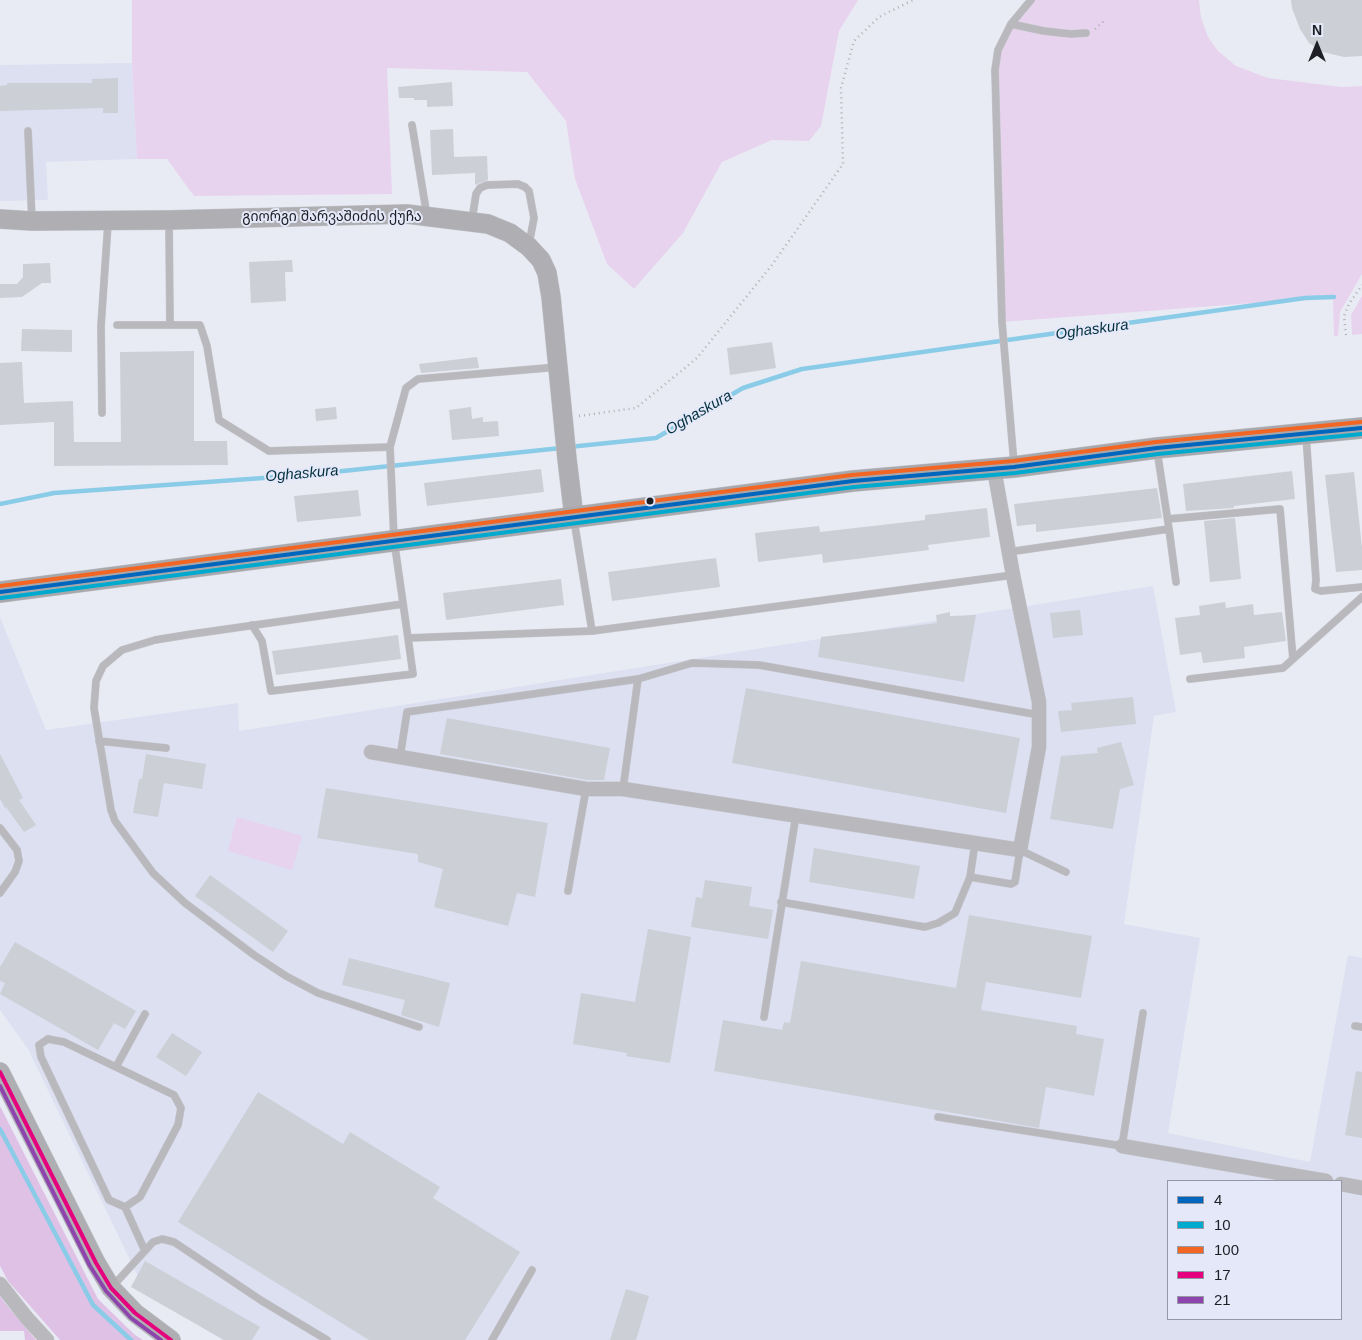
<!DOCTYPE html>
<meta charset="utf-8">
<style>
body{margin:0}
#map{position:relative;width:1362px;height:1340px;overflow:hidden;background:#e9ebf4;font-family:Arial,sans-serif}
canvas{display:block}
.legend{position:absolute;left:1167px;top:1180px;width:175px;height:140px;box-sizing:border-box;background:#e4e8f9;border:1px solid #9598a4;margin:0;padding:6px 9px;list-style:none;font-size:15px;color:#1e1f25}
.legend li{display:flex;align-items:center;gap:10px;height:25px}
.legend b{width:25px;border:1px solid #9598a4}
.north{position:absolute;left:1292px;top:20px;width:50px;height:50px;-webkit-text-stroke:4px #e4e8f9;paint-order:stroke;rotate:0deg;font-size:14px;font-weight:700;line-height:20px;text-align:center;color:#1e1f25}
.north::after{content:'';display:block;margin:auto;width:18px;height:22px;background:#1e1f25;clip-path:polygon(50% 0,100% 100%,50% 72%,0 100%)}
</style>
<div id="map">
<canvas width="1362" height="1340"></canvas>
<ul class="legend">
<li><b style="height:6px;background:#0065bd"></b>4</li>
<li><b style="height:6px;background:#00a9ce"></b>10</li>
<li><b style="height:6px;background:#f26522"></b>100</li>
<li><b style="height:6px;background:#e5007d"></b>17</li>
<li><b style="height:6px;background:#8e44ad"></b>21</li>
</ul>
<div class="north">N</div>
</div>
<script>
const c = document.querySelector('canvas').getContext('2d');
c.lineJoin = 'round';
function fill(path, color) { c.fillStyle = color; c.fill(path, 'evenodd'); }
const shape = rows => new Path2D(rows.map(r => 'M' + r).join(''));
function strokePath(path, color, width, dash) { c.strokeStyle = color; c.lineWidth = width; c.lineCap = dash ? 'butt' : 'round'; c.setLineDash(dash || []); c.stroke(path); }
function write(font, color, halo, rows, align = 'center') {
  c.font = font + ' Arial,"Noto Sans Georgian",sans-serif'; c.lineWidth = 4; c.setLineDash([]); c.textBaseline = 'middle'; c.strokeStyle = halo; c.fillStyle = color; for (const [text, x, y, turn = 0] of rows) {
    c.save(); c.translate(x, y); c.rotate((+turn || 0) * Math.PI / 180); c.textAlign = isNaN(turn) ? turn : align; if (halo) c.strokeText(text, 0, 0); c.fillText(text, 0, 0); c.restore();
  }
}
fill(shape([
 [132,63,137,159,46,162,48,200,0,201,0,65],
 [1153,586,1176,712,1154,716,1124,924,1200,938,1168,1133,1310,1162,1348,955,1362,958,1362,1340,223,1340,147,1295,28,1049,0,1010,0,617,46,730,238,703,239,731],
 [1168,1181,1341,1181,1341,1319,1168,1319]
]), '#dce0f1');
fill(shape([
 [132,0,858,0,839,31,821,126,809,141,772,140,722,162,683,233,634,289,607,264,575,179,566,121,527,72,387,68,392,194,194,196,167,159,137,159,132,63],
 [1031,0,1199,0,1201,18,1208,37,1218,51,1236,66,1268,78,1342,87,1362,86,1362,274,1340,312,1338,336,1334,336,1333,297,1002,322,995,70,998,50],
 [1362,296,1362,334,1352,335,1351,315],
 [237,817,302,836,292,870,228,851]
]), '#e8d3ee');
fill(shape([
 [0,1106,98,1299,135,1335,143,1340,60,1340,8,1281,0,1266],
 [0,1296,4,1302,36,1340,25,1340,24,1331,0,1331]
]), '#dfc1e6');
strokePath(shape([
 [569,447,656,438,743,388,802,369,1305,298,1334,297],
 [0,504,54,493,305,475,561,448],
 [0,1129,93,1305,131,1340]
]), '#8acce7', 4.5);
fill(shape([
 [1291,0,1362,0,1362,56,1344,57,1323,52,1309,43,1300,29,1292,8],
 [118,78,118,113,103,113,103,108,0,111,0,86,7,85,7,83,92,83,92,79],
 [452,82,453,106,427,107,427,100,414,100,414,98,399,98,398,87],
 [453,129,454,157,487,156,488,180,475,185,475,173,432,175,430,130],
 [292,260,293,272,285,272,286,301,251,303,249,262],
 [50,263,51,283,42,283,22,297,0,298,0,284,17,284,23,277,23,264],
 [22,329,72,330,72,352,21,351],
 [772,342,776,368,730,375,727,348],
 [194,351,194,441,227,441,228,465,54,466,54,422,0,425,0,363,22,362,24,403,73,401,74,442,121,442,120,352],
 [477,357,479,368,421,373,419,364],
 [336,407,337,419,316,421,315,409],
 [471,407,472,419,483,417,483,422,498,421,499,436,452,440,449,410],
 [541,469,544,492,427,506,424,483],
 [1292,471,1295,499,1234,506,1234,508,1186,511,1183,484],
 [1354,472,1362,548,1362,570,1336,572,1325,475],
 [1157,488,1162,518,1036,532,1036,524,1017,526,1014,504],
 [358,490,361,516,297,522,294,496],
 [987,508,990,537,928,545,929,550,823,563,822,554,758,562,755,533,819,526,820,532,925,520,925,515],
 [1235,518,1241,579,1210,582,1204,521],
 [716,558,720,587,612,601,608,572],
 [561,579,564,605,446,620,443,593],
 [1225,602,1226,608,1253,604,1254,615,1282,612,1286,641,1244,647,1245,658,1203,663,1201,652,1180,655,1175,618,1200,615,1199,606],
 [1080,610,1083,635,1053,638,1050,613],
 [950,612,950,616,976,615,964,682,818,657,821,637,937,623,936,615],
 [398,635,401,659,276,675,272,651],
 [746,688,1020,738,1006,813,732,763],
 [1133,697,1136,724,1061,732,1058,711,1072,710,1071,703],
 [447,718,610,748,604,780,587,780,440,754],
 [1121,742,1134,785,1120,789,1113,829,1050,819,1061,756,1098,753,1097,748],
 [0,754,23,798,19,800,36,825,24,832,6,807,5,808,0,799],
 [146,754,206,764,202,789,164,783,158,817,133,813,139,779,142,779],
 [326,788,548,823,535,897,517,893,508,926,434,907,443,869,418,862,418,854,317,838],
 [814,848,920,866,914,899,809,882],
 [210,875,288,931,273,952,195,896],
 [705,880,752,887,749,906,773,910,768,939,691,927,696,897,702,898],
 [969,915,1092,936,1081,998,986,982,981,1010,1077,1026,1076,1034,1104,1039,1094,1096,1046,1087,1039,1128,714,1071,723,1020,782,1030,784,1022,790,1023,801,961,956,988],
 [648,929,691,937,670,1063,626,1056,627,1053,573,1044,581,993,635,1002],
 [15,942,136,1011,125,1029,114,1023,98,1050,0,994,5,983,0,981,0,967],
 [349,958,450,983,439,1027,401,1015,405,1000,342,985],
 [172,1033,202,1052,186,1076,156,1057],
 [1356,1071,1362,1072,1362,1138,1345,1135],
 [258,1092,343,1144,350,1132,440,1187,433,1198,520,1252,465,1340,369,1340,178,1222],
 [145,1261,260,1327,252,1340,224,1340,131,1287],
 [626,1289,649,1296,636,1340,610,1340]
]), '#cccfd6');
const lane = shape([
 [1011,24,1044,31,1071,34,1086,33],
 [412,125,427,216],
 [28,131,32,221],
 [169,220,170,325],
 [472,220,476,194,480,188,487,185,518,184,525,187,529,191,534,218,529,244],
 [117,325,200,325,207,346,219,420,269,451,390,447],
 [558,367,418,379,406,388,390,447,394,540,408,638,592,631,1013,575],
 [102,413,101,326,108,223],
 [1306,435,1316,580,1315,589,1321,591,1362,587],
 [1014,464,1002,322,995,70,998,50,1011,24,1031,0],
 [1168,519,1280,509,1293,659],
 [574,520,592,631],
 [1169,529,1176,582],
 [1008,552,1169,529,1157,450],
 [403,604,192,634,155,640,122,650,103,666,96,681,94,708,111,810,115,821,153,873,185,903,254,955,286,976,318,993,419,1027],
 [252,625,262,641,271,691,413,674,408,638],
 [638,679,692,663,759,665,1039,715],
 [1190,679,1283,668,1362,597],
 [99,741,166,748],
 [400,757,407,712,638,679,623,789],
 [0,828,17,850,19,861,15,872,0,893],
 [970,877,1011,884,1015,882,1020,850,1066,872],
 [568,891,586,789],
 [781,902,925,927,938,923,955,913,970,877,975,843],
 [764,1017,796,815],
 [1355,1026,1362,1027],
 [48,1039,64,1042,174,1095,181,1108,178,1125,140,1197,125,1207,109,1200,41,1057,39,1045,48,1039],
 [116,1067,145,1014],
 [938,1117,1122,1146,1143,1013],
 [125,1207,145,1251],
 [111,1288,153,1242,162,1239,174,1242,262,1301,327,1340],
 [492,1340,532,1270]
]);
const street = shape([
 [371,752,586,789,623,789,1020,850,1039,747,1039,702,1013,575,994,469],
 [1122,1146,1326,1181],
 [1341,1184,1362,1188],
 [0,1284,26,1317,47,1340]
]);
const secondary = shape([
 [0,219,32,221,169,220,407,214,488,224,510,233,529,247,541,260,547,273,551,297,567,459,574,517],
 [0,1072,96,1263,111,1288,135,1313,171,1340]
]);
const primary = shape([
 [0,592,853,481,1014,467,1157,448,1362,428]
]);
strokePath(lane, '#c5c7ce', 8);
strokePath(street, '#c5c7ce', 15);
strokePath(secondary, '#c5c7ce', 20);
strokePath(primary, '#c5c7ce', 22);
strokePath(shape([
 [1095,29,1104,21],
 [1346,335,1344,316,1349,304,1362,285],
 [579,416,636,408,697,358,772,265,843,164,841,88,854,41,879,17,913,0]
]), '#b0b0b4', 2.5, [1, 4]);
strokePath(lane, '#b9b8bc', 7);
strokePath(street, '#b9b8bc', 14);
strokePath(secondary, '#afafb3', 19);
strokePath(primary, '#a8a8ac', 21);
strokePath(shape([
 [0,592,853,481,1014,467,1157,448,1362,428]
]), '#0065bd', 4);
strokePath(shape([
 [1,598,854,487,1015,473,1158,454,1362,434]
]), '#00a9ce', 4);
strokePath(shape([
 [0,586,852,475,1013,461,1156,442,1361,422]
]), '#f26522', 4);
strokePath(shape([
 [0,1072,96,1263,111,1288,135,1313,171,1340]
]), '#e5007d', 4);
strokePath(shape([
 [0,1086,90,1266,106,1291,131,1318,161,1340]
]), '#8e44ad', 4);
for (const [x, y, r, color] of [
 [650,501,4.5,"#1e1f25"]
]) { const dot = new Path2D(); dot.arc(x, y, r, 0, 2 * Math.PI); c.fillStyle = color; c.fill(dot); strokePath(dot, '#e4e8f9', 2); }
write('14px', '#1e1f25', '#e4e8f9', [
 ["გიორგი შარვაშიძის ქუჩა",332,217]
]);
write('italic 15px', '#043140', '#e4e8f9', [
 ["Oghaskura",1092,330,-8],
 ["Oghaskura",699,413,-30],
 ["Oghaskura",302,474,-5]
]);
</script>
